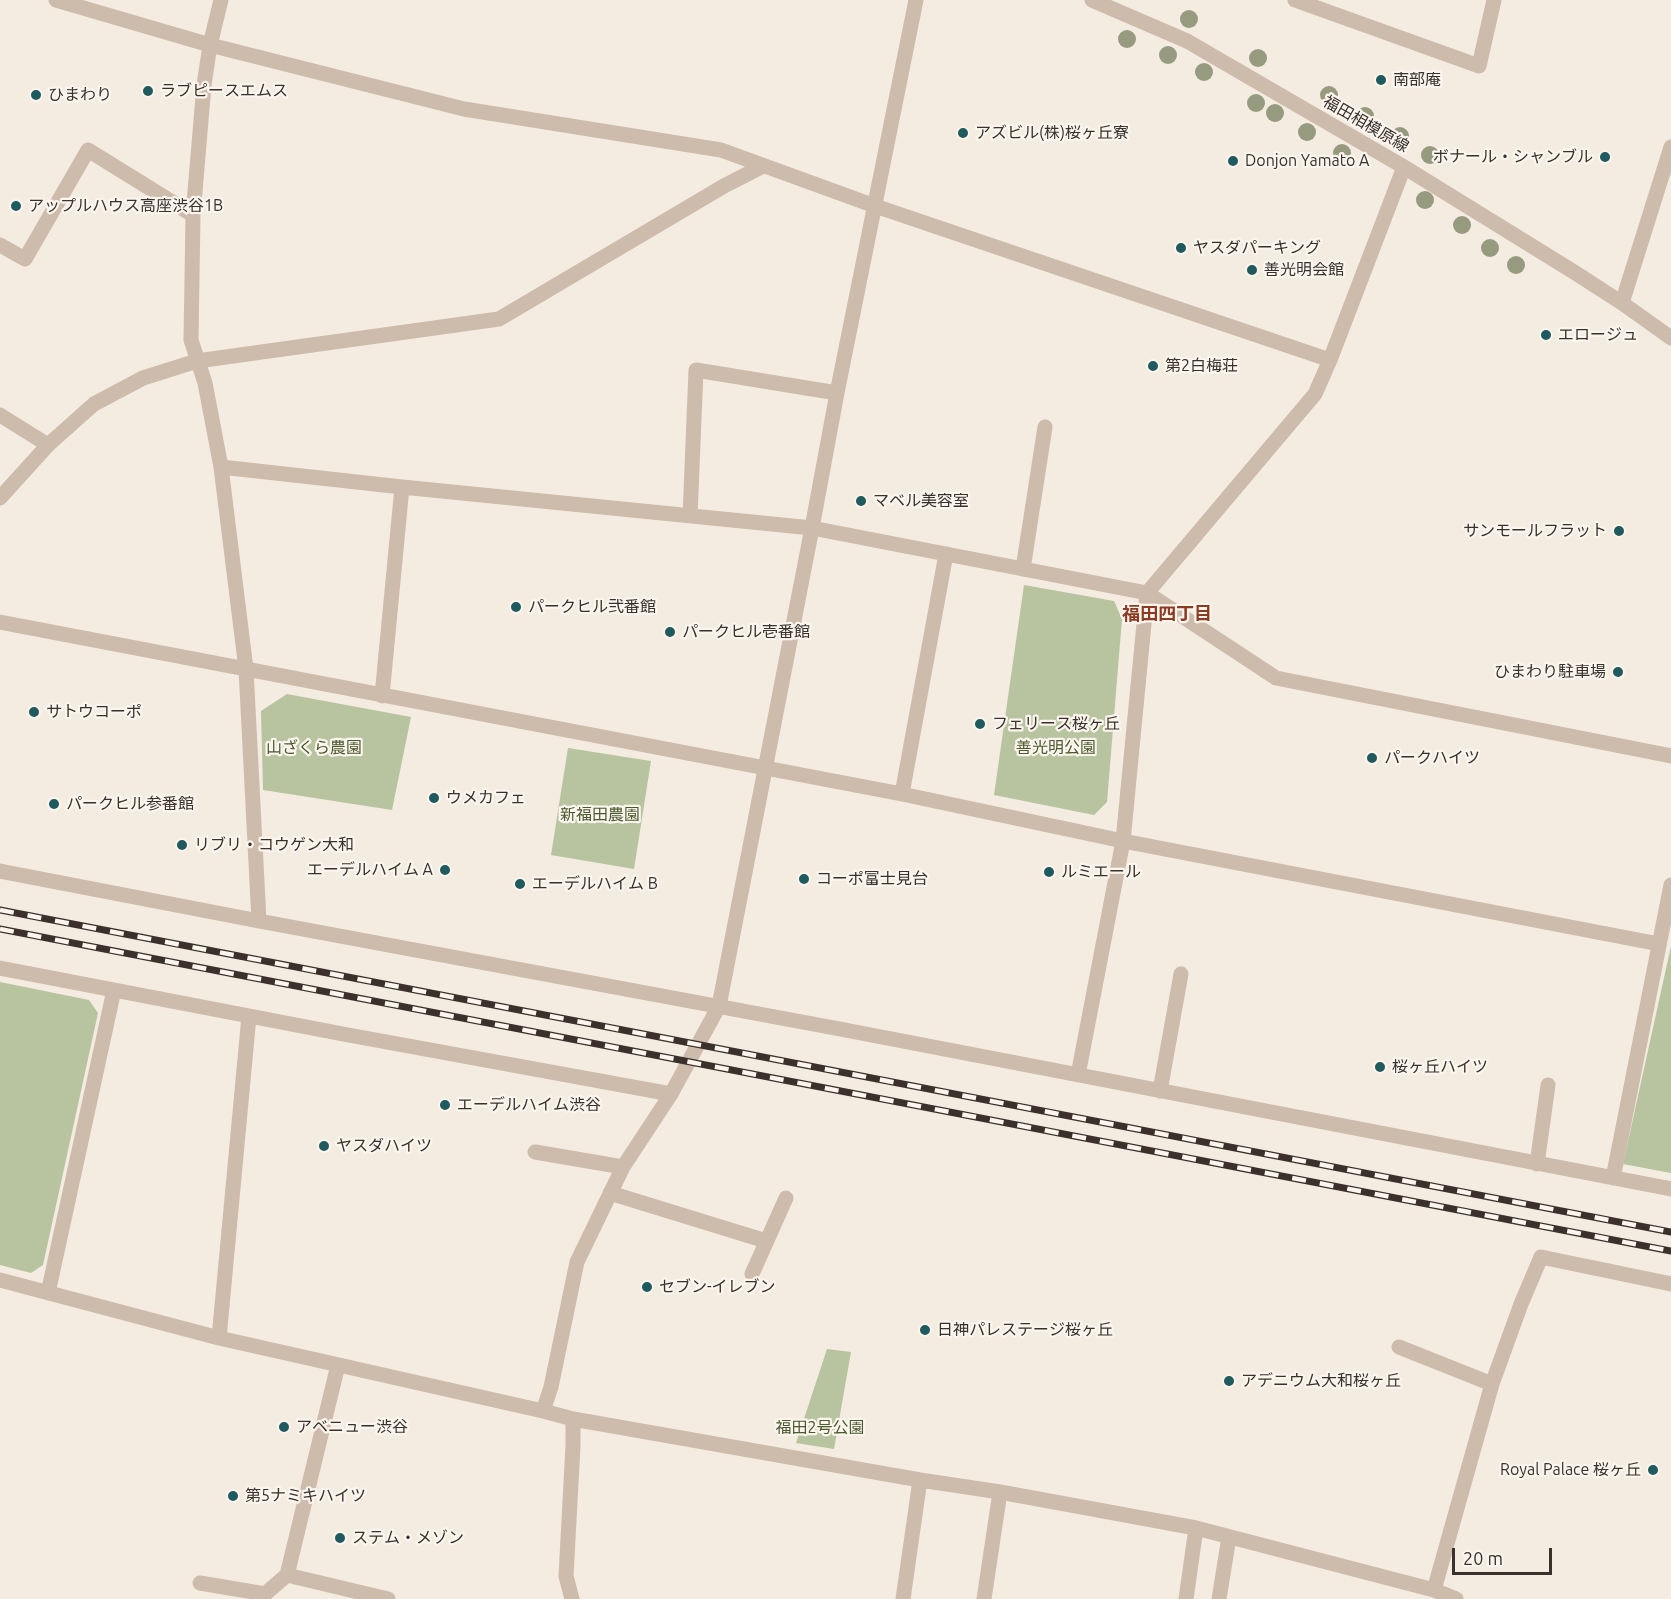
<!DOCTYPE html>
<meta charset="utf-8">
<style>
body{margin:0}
#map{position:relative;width:1671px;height:1599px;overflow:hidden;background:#f4ebe1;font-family:Ubuntu,sans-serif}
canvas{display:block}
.scale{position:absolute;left:1452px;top:1548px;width:100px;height:27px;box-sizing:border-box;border:3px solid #3b302b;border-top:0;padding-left:8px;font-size:18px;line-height:21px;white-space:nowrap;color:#3b302b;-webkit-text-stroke:4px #fbf5ee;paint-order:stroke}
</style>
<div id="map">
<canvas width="1671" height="1599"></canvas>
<div class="scale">20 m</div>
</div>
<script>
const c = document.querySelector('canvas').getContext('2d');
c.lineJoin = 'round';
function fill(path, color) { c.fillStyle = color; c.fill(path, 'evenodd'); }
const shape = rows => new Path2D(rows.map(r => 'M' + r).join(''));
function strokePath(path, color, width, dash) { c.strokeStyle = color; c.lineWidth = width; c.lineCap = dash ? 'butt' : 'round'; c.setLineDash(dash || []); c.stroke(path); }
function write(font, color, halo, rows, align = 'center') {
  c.font = font + ' Ubuntu,"Noto Sans JP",sans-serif'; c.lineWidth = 4.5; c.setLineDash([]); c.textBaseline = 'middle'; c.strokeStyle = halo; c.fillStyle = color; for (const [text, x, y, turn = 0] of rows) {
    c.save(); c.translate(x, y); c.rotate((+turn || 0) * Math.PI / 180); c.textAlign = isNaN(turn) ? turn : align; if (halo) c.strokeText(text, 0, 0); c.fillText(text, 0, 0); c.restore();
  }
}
fill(shape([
 [1024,585,1114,601,1122,619,1107,802,1094,815,994,795],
 [287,694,411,717,392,810,263,790,261,711],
 [568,748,651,761,634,869,551,855],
 [1671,946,1671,1173,1623,1164],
 [0,982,89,1000,98,1013,43,1265,31,1273,0,1265],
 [827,1349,851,1352,834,1449,796,1443]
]), '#b8c4a0');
strokePath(shape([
 [56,0,210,45,464,109,721,150,875,206,1330,360],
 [221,0,210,45,204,85,193,215,191,340,205,383,221,467,246,669,259,921],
 [1092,0,1187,41,1404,167,1574,272,1622,303,1671,338],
 [1295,0,1479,66,1494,0],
 [0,245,25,259,88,150,193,215],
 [1622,303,1671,147],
 [0,415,48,445],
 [221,467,402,487,812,528,1147,593,1276,678,1671,756],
 [0,498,48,445,94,404,143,378,197,361,499,319,724,186,763,166],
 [690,516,696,370,837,393],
 [1023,569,1045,427],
 [0,622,902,794,1123,841,1659,944],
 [382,696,402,487],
 [902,794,946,554],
 [0,871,259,921,840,1029,1671,1189],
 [0,968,343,1034,671,1094],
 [1078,1075,1123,841,1147,593,1315,394,1330,360,1404,167],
 [1160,1091,1181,974],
 [535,1152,623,1167],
 [1537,1164,1548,1085],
 [1613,1178,1671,885],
 [610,1193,766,1241],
 [752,1274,786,1198],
 [0,1280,219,1338,543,1411,573,1419,920,1480,1000,1492,1196,1528,1434,1590,1456,1599],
 [48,1293,114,990],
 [219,1338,249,1016],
 [1399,1347,1492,1384],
 [338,1365,287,1575,388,1599],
 [543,1411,551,1387,577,1262,623,1167,671,1094,719,1006,812,528,837,393,916,0],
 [200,1583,265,1594,287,1575],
 [1434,1590,1492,1384,1521,1304,1541,1257,1671,1284],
 [572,1599,566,1576,573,1446,573,1419],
 [903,1599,920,1480],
 [984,1599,1000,1492],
 [1186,1599,1196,1528],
 [1219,1599,1229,1537]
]), '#cdbbac', 15);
const rail = shape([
 [0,910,1671,1232],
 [0,929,1671,1251]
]);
strokePath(rail, '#3b302b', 7);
strokePath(rail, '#fbf5ee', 4.5, [14]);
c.fillStyle = '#969b7f';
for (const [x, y] of [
 [1189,19],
 [1127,39],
 [1168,55],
 [1258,58],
 [1204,72],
 [1329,95],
 [1256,103],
 [1275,113],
 [1365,116],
 [1307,132],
 [1400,136],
 [1342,153],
 [1430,155],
 [1425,200],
 [1462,225],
 [1490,248],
 [1516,265]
]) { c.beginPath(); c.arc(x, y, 9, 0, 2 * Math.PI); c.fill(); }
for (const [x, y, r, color] of [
 [1381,80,6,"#1f5a5e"],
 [148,91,6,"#1f5a5e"],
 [36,95,6,"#1f5a5e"],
 [963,133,6,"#1f5a5e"],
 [1605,157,6,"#1f5a5e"],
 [1233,161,6,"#1f5a5e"],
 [16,206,6,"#1f5a5e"],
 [1181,248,6,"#1f5a5e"],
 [1252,270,6,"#1f5a5e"],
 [1546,335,6,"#1f5a5e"],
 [1153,366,6,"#1f5a5e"],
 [861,501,6,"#1f5a5e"],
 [1619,531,6,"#1f5a5e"],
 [516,607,6,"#1f5a5e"],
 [670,632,6,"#1f5a5e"],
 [1618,672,6,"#1f5a5e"],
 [34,712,6,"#1f5a5e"],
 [980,724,6,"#1f5a5e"],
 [1372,758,6,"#1f5a5e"],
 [434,798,6,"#1f5a5e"],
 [54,804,6,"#1f5a5e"],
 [182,845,6,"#1f5a5e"],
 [445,870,6,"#1f5a5e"],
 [1049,872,6,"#1f5a5e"],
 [804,879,6,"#1f5a5e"],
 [520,884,6,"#1f5a5e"],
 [1380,1067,6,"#1f5a5e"],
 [445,1105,6,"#1f5a5e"],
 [324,1146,6,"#1f5a5e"],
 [647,1287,6,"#1f5a5e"],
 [925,1330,6,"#1f5a5e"],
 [1229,1381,6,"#1f5a5e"],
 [284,1427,6,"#1f5a5e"],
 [1653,1470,6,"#1f5a5e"],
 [233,1496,6,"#1f5a5e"],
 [340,1538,6,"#1f5a5e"]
]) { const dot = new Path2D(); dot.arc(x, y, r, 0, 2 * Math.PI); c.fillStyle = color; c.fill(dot); strokePath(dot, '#fbf5ee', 2); }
write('16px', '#3b302b', '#fbf5ee', [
 ["南部庵",1393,80],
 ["ラブピースエムス",160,91],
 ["ひまわり",48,95],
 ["アズビル(株)桜ヶ丘寮",975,133],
 ["ボナール・シャンブル",1593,157,"right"],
 ["Donjon Yamato A",1245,161],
 ["アップルハウス高座渋谷1B",28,206],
 ["ヤスダパーキング",1193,248],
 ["善光明会館",1264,270],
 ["エロージュ",1558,335],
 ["第2白梅荘",1165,366],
 ["マベル美容室",873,501],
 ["サンモールフラット",1607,531,"right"],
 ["パークヒル弐番館",528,607],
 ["パークヒル壱番館",682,632],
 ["ひまわり駐車場",1606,672,"right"],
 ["サトウコーポ",46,712],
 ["フェリース桜ヶ丘",992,724],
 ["パークハイツ",1384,758],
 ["ウメカフェ",446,798],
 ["パークヒル参番館",66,804],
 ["リブリ・コウゲン大和",194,845],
 ["エーデルハイム A",433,870,"right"],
 ["ルミエール",1061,872],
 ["コーポ富士見台",816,879],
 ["エーデルハイム B",532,884],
 ["桜ヶ丘ハイツ",1392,1067],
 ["エーデルハイム渋谷",457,1105],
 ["ヤスダハイツ",336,1146],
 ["セブン-イレブン",659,1287],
 ["日神パレステージ桜ヶ丘",937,1330],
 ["アデニウム大和桜ヶ丘",1241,1381],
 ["アベニュー渋谷",296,1427],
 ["Royal Palace 桜ヶ丘",1641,1470,"right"],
 ["第5ナミキハイツ",245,1496],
 ["ステム・メゾン",352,1538]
], 'left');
write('16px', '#3b302b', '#fbf5ee', [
 ["福田相模原線",1366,124,30]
]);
write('16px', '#4a5a2e', '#fbf5ee', [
 ["山ざくら農園",314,748],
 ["善光明公園",1056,748],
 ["新福田農園",600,815],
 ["福田2号公園",820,1428]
]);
write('bold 18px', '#8c3b22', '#fbf5ee', [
 ["福田四丁目",1167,614]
]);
</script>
